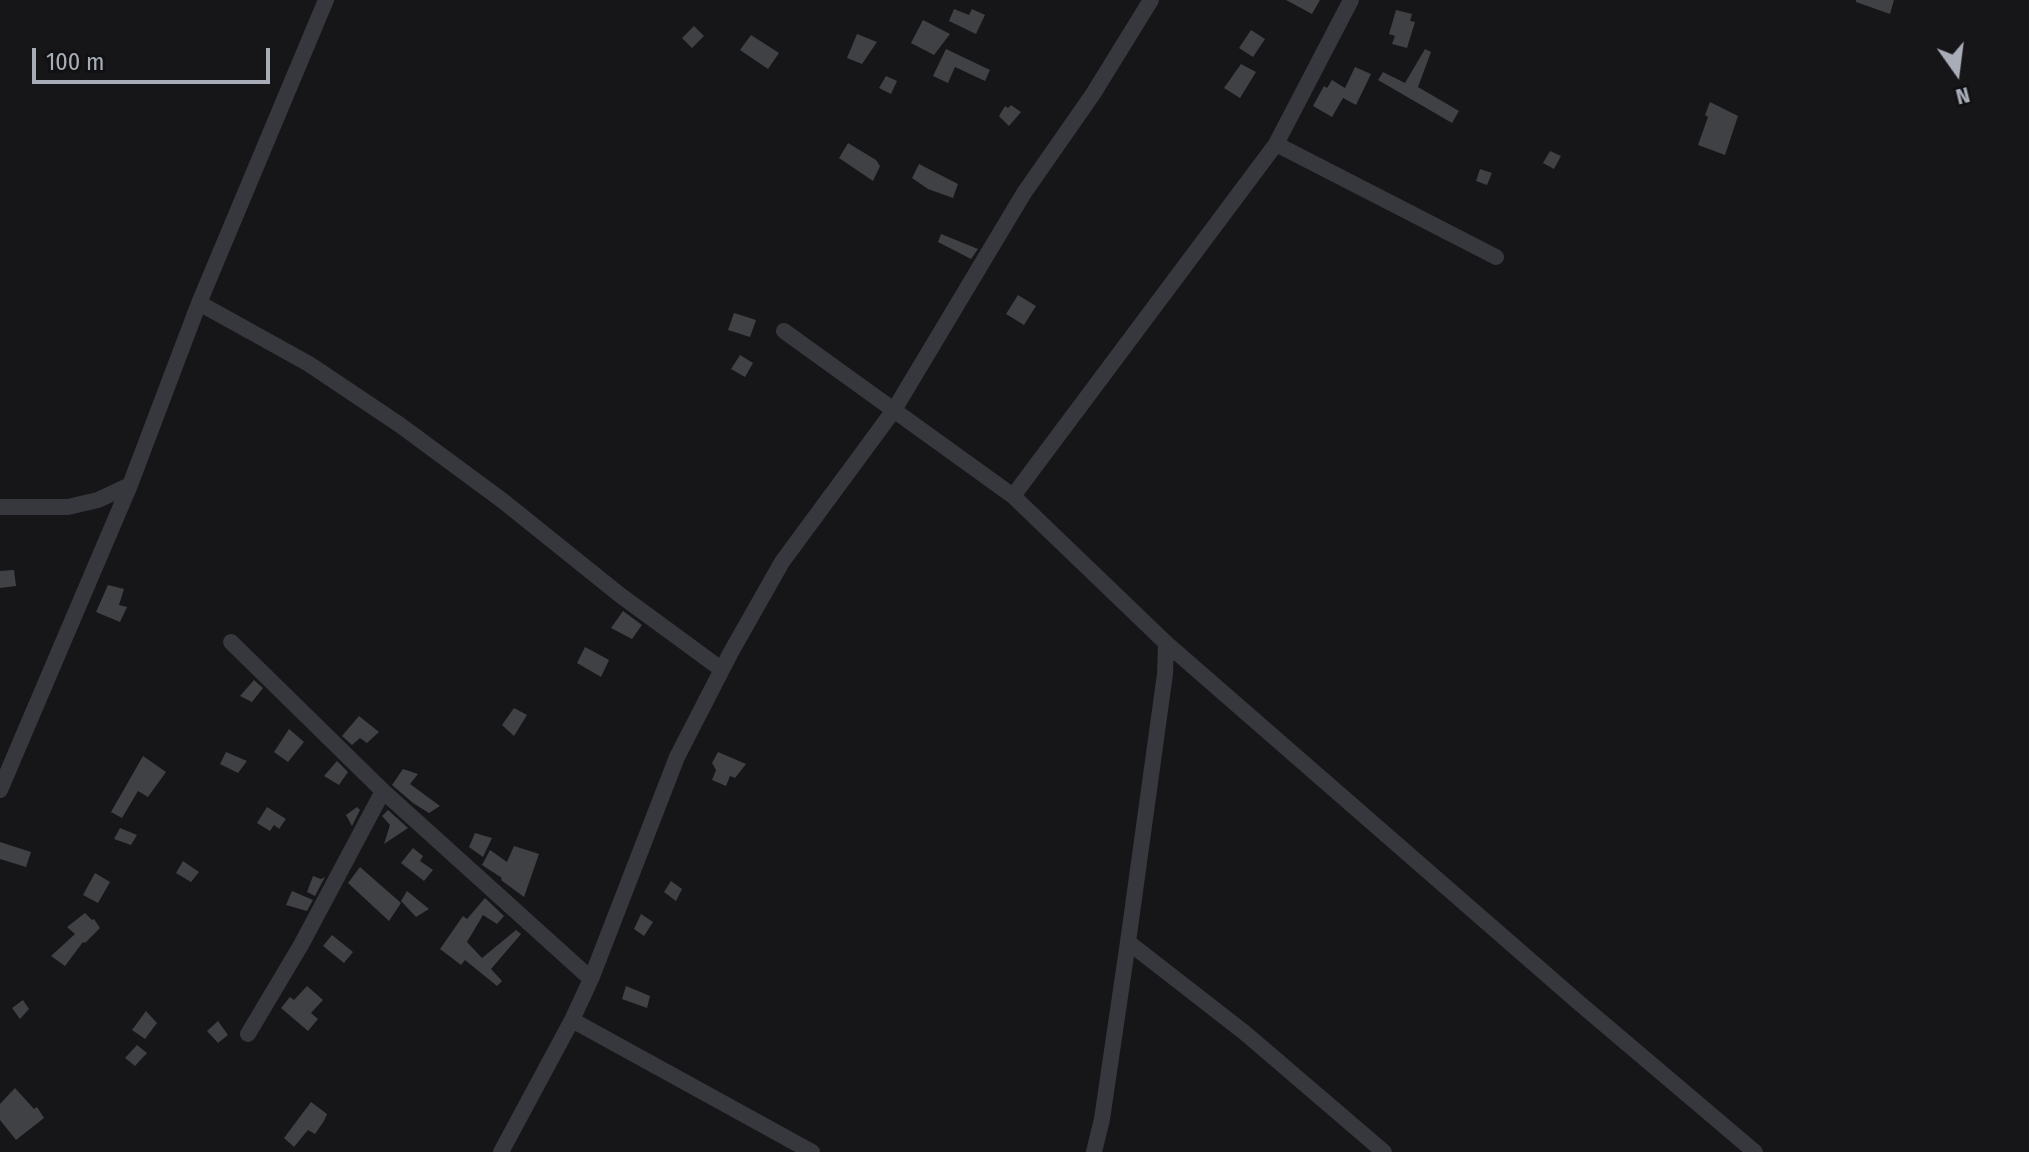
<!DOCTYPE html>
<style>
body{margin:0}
#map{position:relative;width:2029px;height:1152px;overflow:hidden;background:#161618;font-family:"Fira Sans Condensed",sans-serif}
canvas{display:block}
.north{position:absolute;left:1917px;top:32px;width:80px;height:80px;-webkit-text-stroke:6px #111113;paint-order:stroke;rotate:166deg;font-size:22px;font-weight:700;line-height:32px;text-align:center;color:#a8adb8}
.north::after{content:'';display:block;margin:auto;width:28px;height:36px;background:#a8adb8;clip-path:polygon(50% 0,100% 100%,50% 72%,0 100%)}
.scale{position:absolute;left:32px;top:48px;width:238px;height:36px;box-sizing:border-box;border:4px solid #a8adb8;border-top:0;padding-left:10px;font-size:24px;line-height:28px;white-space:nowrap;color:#a8adb8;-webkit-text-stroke:6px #111113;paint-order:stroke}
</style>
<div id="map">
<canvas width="2029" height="1152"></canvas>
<div class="north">N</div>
<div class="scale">100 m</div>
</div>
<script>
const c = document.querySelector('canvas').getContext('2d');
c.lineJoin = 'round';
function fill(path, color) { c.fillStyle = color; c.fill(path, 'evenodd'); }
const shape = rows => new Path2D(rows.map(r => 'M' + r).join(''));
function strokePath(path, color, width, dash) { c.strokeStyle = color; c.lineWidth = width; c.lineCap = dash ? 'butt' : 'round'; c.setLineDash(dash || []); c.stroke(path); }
fill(shape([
 [1286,0,1320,0,1312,14],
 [1856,0,1894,0,1890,14,1856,2],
 [954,9,969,15,972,9,985,15,976,34,949,21],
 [1396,10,1412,14,1410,21,1415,22,1407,48,1392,44,1395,36,1389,34],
 [923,20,950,34,934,55,911,43],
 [694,26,704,36,692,48,682,38],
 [1251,30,1265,39,1253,57,1239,48],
 [857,34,877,42,862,64,847,58],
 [751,35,779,53,768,69,740,50],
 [946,49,990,70,985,81,955,67,948,83,933,76],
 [1425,49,1431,52,1418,87,1459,111,1452,123,1378,80,1383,72,1405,83],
 [1241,64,1256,72,1240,98,1224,88],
 [1355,67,1371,74,1356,105,1343,98,1332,117,1313,106,1324,86,1327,88,1332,80,1345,88],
 [886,76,897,81,891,94,879,88],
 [1710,102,1738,116,1725,155,1698,145,1708,117,1705,115],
 [1011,105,1021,112,1009,126,999,116,1005,106,1008,108],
 [848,143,876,160,880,166,873,181,839,158],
 [1550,151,1561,156,1554,169,1543,163],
 [919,164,958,184,953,198,928,189,912,178],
 [1480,169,1492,173,1487,185,1476,181],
 [941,234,978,249,971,259,938,242],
 [1018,295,1036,306,1024,325,1006,314],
 [734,313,756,320,750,337,728,330],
 [740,355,753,363,745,377,731,369],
 [14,570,16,586,0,588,0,571],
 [108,585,124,589,119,605,127,607,120,622,96,612],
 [623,611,642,625,632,639,611,628],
 [585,647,609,660,601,677,577,663],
 [254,680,263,688,252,702,240,696],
 [514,708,527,715,514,736,502,725],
 [359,716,379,732,367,743,360,738,352,745,342,736],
 [289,729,304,742,288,762,274,752],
 [226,752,247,761,238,773,220,764],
 [718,752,746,764,735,778,730,776,726,786,712,780,716,770,712,763],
 [143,756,166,772,148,797,138,791,122,818,111,812],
 [337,761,348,772,339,785,324,776],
 [403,769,418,774,410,784,440,806,429,813,413,803,392,785],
 [267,807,286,819,279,829,274,825,270,831,257,823],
 [357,807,360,810,352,826,346,815],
 [388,810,408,828,384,844,390,825,382,816],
 [120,828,137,835,131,845,114,839],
 [475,833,492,838,483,857,469,847],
 [0,842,31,852,26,867,0,859],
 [514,846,539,854,524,897,501,880,502,878,482,865,490,850,507,862],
 [413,848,423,856,420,861,433,870,424,881,401,863],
 [183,861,199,872,191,882,176,873],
 [360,867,401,903,389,921,348,883],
 [95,873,110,882,98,903,83,895],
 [313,876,321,879,325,877,315,896,307,892],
 [671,881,682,889,676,901,664,892],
 [292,891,313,900,307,911,286,905],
 [407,891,429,909,416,917,401,901],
 [485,898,504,916,497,924,483,915,467,942,482,958,516,930,521,934,491,969,502,981,497,986,465,960,461,965,440,949,463,916,467,919],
 [85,913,92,920,94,919,100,928,85,943,83,942,65,966,51,956,75,934,67,927],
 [641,914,653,922,644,936,634,929],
 [332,935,353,952,344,963,323,946],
 [307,986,323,1000,311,1013,318,1019,308,1031,281,1008,290,997,294,1000],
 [626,986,650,996,647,1008,622,999],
 [23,1000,29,1009,20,1019,12,1008],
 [146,1011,157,1023,145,1039,132,1030],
 [218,1021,228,1035,218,1043,207,1031],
 [137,1045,147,1053,135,1066,125,1058],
 [15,1088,34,1109,37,1107,44,1118,16,1140,0,1120,0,1104],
 [311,1102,327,1114,324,1121,315,1134,308,1130,294,1147,284,1138]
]), '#404145');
strokePath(shape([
 [1276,144,1496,257],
 [199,303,309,364,400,425,503,501,620,595,721,669],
 [784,331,1013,496,1166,643,1578,1002,1755,1152],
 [1013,496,1276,144,1351,0],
 [0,507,68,507,98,500,130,485],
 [231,642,383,791,591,979],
 [0,790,130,485,199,303,326,0],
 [1128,942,1245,1033,1384,1152],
 [572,1020,812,1152],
 [248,1034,301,945,383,791],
 [501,1152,572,1020,591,979,677,757,731,652,782,562,894,410,1024,193,1093,94,1151,0],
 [1094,1152,1102,1119,1128,942,1165,674,1166,643]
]), '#37383d', 16);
</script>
